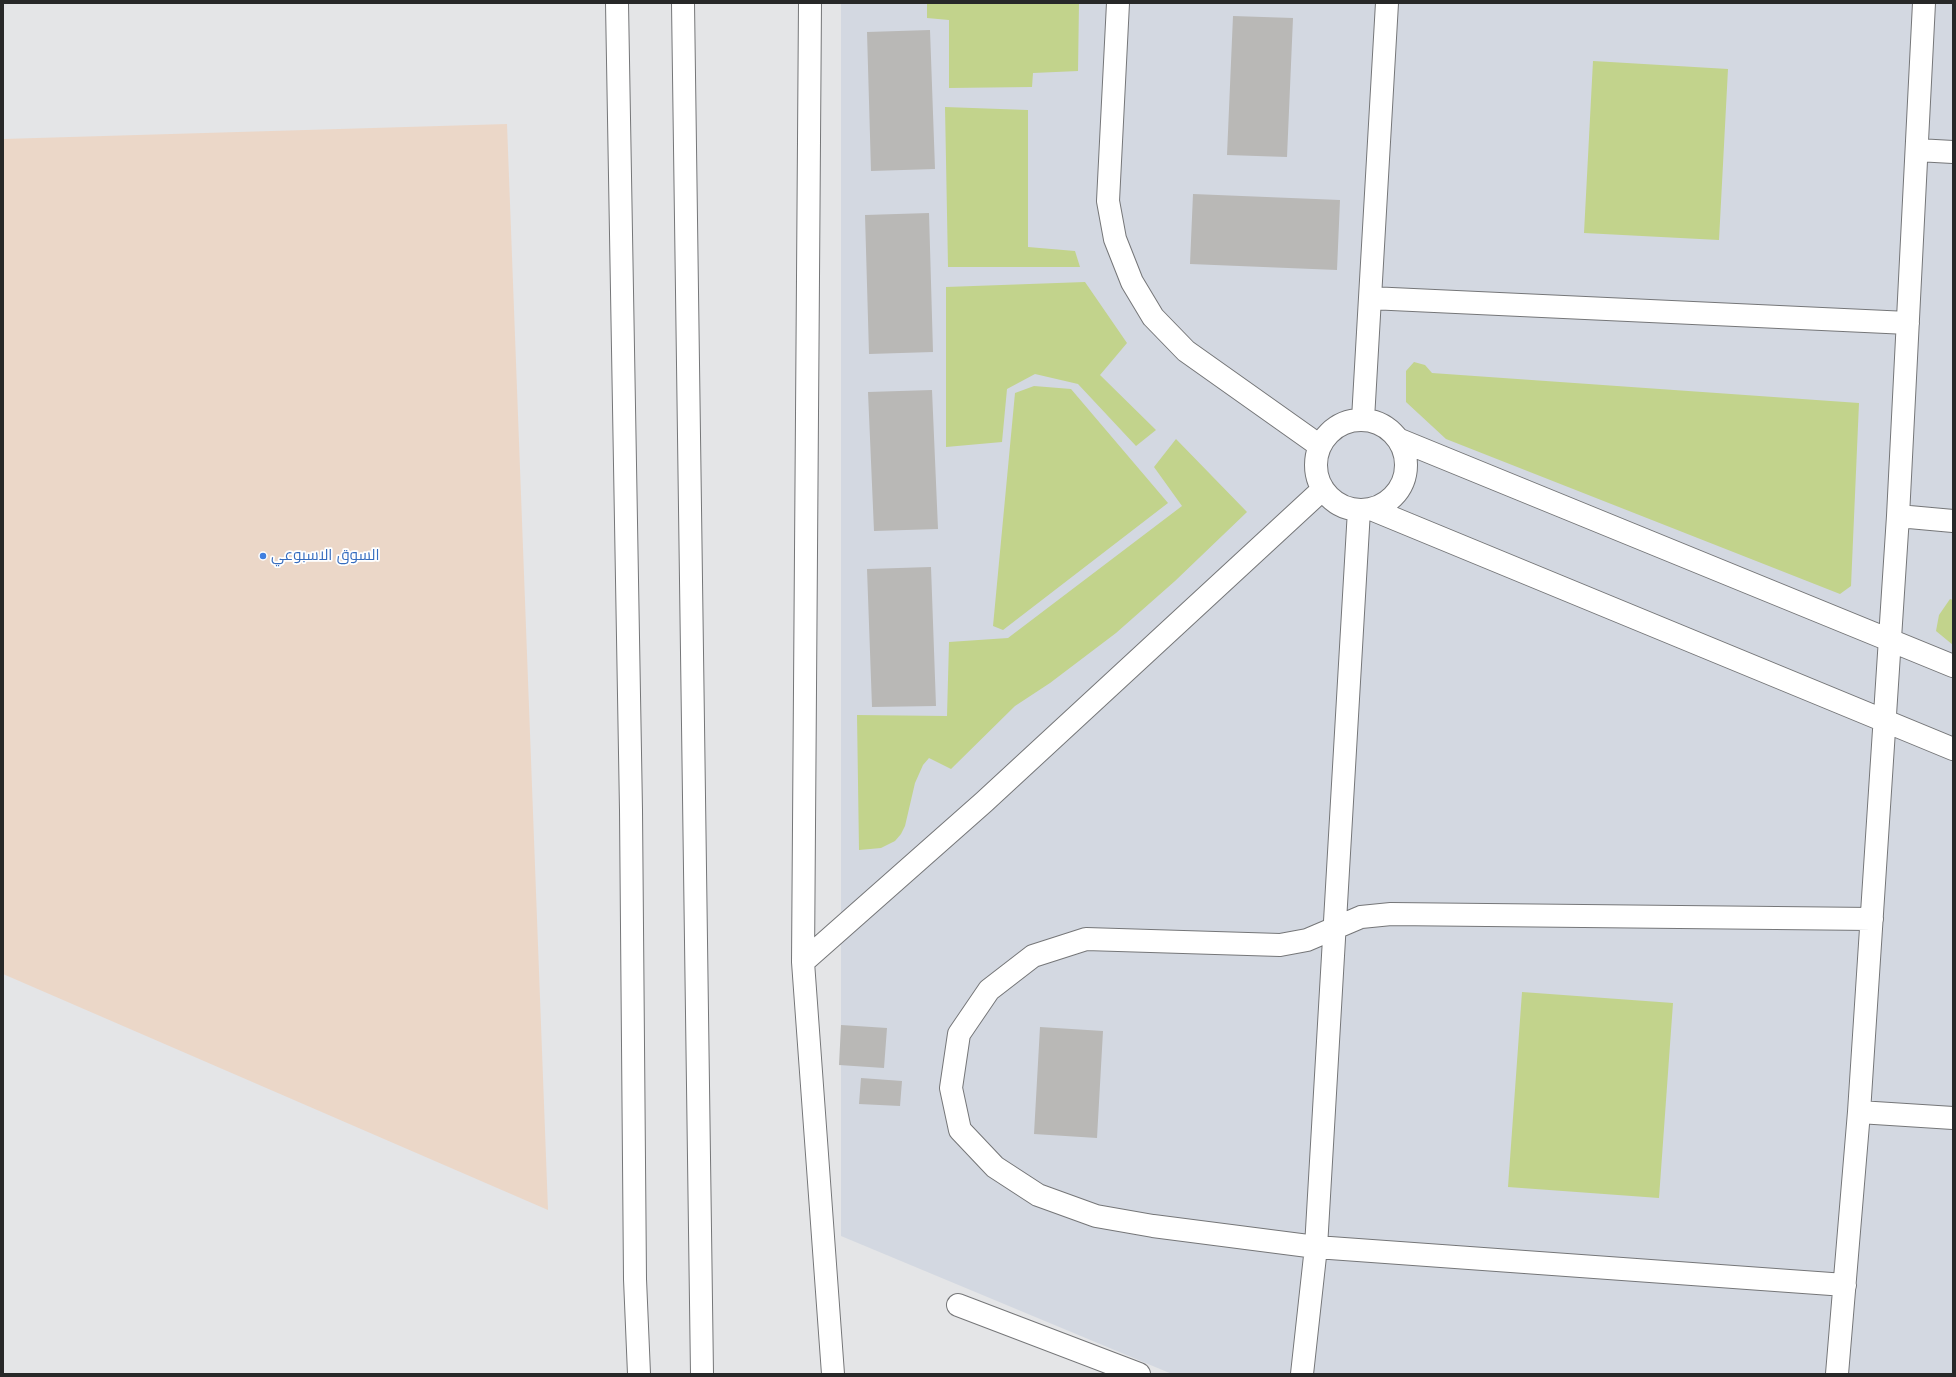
<!DOCTYPE html>
<meta charset="utf-8">
<style>
body{margin:0}
#map{position:relative;width:1956px;height:1377px;overflow:hidden;background:#e4e5e7;font-family:Jost,sans-serif}
canvas{display:block}
.frame{position:absolute;inset:0;border:4px solid #272828;pointer-events:none}
</style>
<div id="map">
<canvas width="1956" height="1377"></canvas>
<div class="frame"></div>
</div>
<script>
const c = document.querySelector('canvas').getContext('2d');
c.lineJoin = 'round';
function fill(path, color) { c.fillStyle = color; c.fill(path, 'evenodd'); }
const shape = rows => new Path2D(rows.map(r => 'M' + r).join(''));
function strokePath(path, color, width, dash) { c.strokeStyle = color; c.lineWidth = width; c.lineCap = dash ? 'butt' : 'round'; c.setLineDash(dash || []); c.stroke(path); }
function write(font, color, halo, rows, align = 'center') {
  c.font = font + ' Jost,Cairo,sans-serif'; c.lineWidth = 3.5; c.setLineDash([]); c.textBaseline = 'middle'; c.strokeStyle = halo; c.fillStyle = color; for (const [text, x, y, turn = 0] of rows) {
    c.save(); c.translate(x, y); c.rotate((+turn || 0) * Math.PI / 180); c.textAlign = isNaN(turn) ? turn : align; if (halo) c.strokeText(text, 0, 0); c.fillText(text, 0, 0); c.restore();
  }
}
fill(shape([
 [507,124,548,1210,3,974,3,139]
]), '#ebd7c8');
fill(shape([
 [841,3,1953,3,1953,1374,1172,1374,841,1236]
]), '#d3d8e1');
fill(shape([
 [927,3,1079,3,1078,71,1033,73,1032,87,949,88,949,20,927,18],
 [1593,61,1728,69,1719,240,1584,233],
 [945,107,1028,110,1028,247,1075,251,1080,267,948,267],
 [1085,282,1127,343,1100,375,1156,430,1136,446,1078,384,1035,374,1007,389,1002,442,946,447,946,287],
 [1414,362,1425,365,1432,373,1859,403,1851,586,1840,594,1446,439,1406,402,1406,371],
 [1034,386,1071,389,1168,503,1003,630,993,626,1015,393],
 [1176,439,1247,512,1175,581,1116,633,1050,683,1015,706,951,769,929,758,923,765,915,783,905,826,901,834,895,841,881,848,859,850,857,715,947,716,949,642,1008,638,1182,506,1154,467],
 [1950,599,1953,600,1953,645,1936,631,1939,615],
 [1522,992,1673,1003,1659,1198,1508,1187]
]), '#c2d38c');
fill(shape([
 [1233,16,1293,18,1287,157,1227,155],
 [930,30,935,169,871,171,867,32],
 [1193,194,1340,200,1337,270,1190,264],
 [929,213,933,352,869,354,865,215],
 [932,390,938,529,874,531,868,392],
 [931,567,936,706,872,707,867,569],
 [841,1025,887,1028,884,1068,839,1065],
 [1040,1027,1103,1031,1097,1138,1034,1134],
 [861,1078,902,1081,900,1106,859,1104]
]), '#b9b8b6');
const minor = shape([
 [810,3,803,962,833,1374],
 [1118,3,1108,201,1115,239,1132,282,1153,317,1186,351,1320,446],
 [1917,150,1953,152],
 [1370,298,1908,323],
 [1363,419,1387,3],
 '1316 465a45 45 0 1 1 90 0a45 45 0 1 1-90 0Z',
 [1400,440,1953,666],
 [1371,509,1953,749],
 [1898,516,1953,521],
 [803,962,984,802,1323,489],
 [1859,1112,1953,1118],
 [1845,1285,1316,1247,1153,1226,1096,1216,1038,1195,995,1167,960,1130,951,1088,959,1034,989,990,1033,956,1086,939,1280,945,1307,940,1361,917,1391,914,1872,919],
 [958,1305,1139,1374],
 [1302,1374,1316,1247,1359,510],
 [1837,1374,1859,1112,1898,516,1924,3]
]);
const highway = shape([
 [617,3,631,810,635,1279,639,1374],
 [683,3,702,1374]
]);
strokePath(minor, '#757678', 24);
strokePath(highway, '#757678', 24);
strokePath(minor, '#fff', 22);
strokePath(highway, '#fff', 22);
for (const [x, y, r, color] of [
 [263,556,4,"#3f7fe0"]
]) { const dot = new Path2D(); dot.arc(x, y, r, 0, 2 * Math.PI); c.fillStyle = color; c.fill(dot); strokePath(dot, '#fff', 1.5); }
write('15px', '#366cbe', '#fff', [
 ["السوق الاسبوعي",271,556]
], 'left');
</script>
